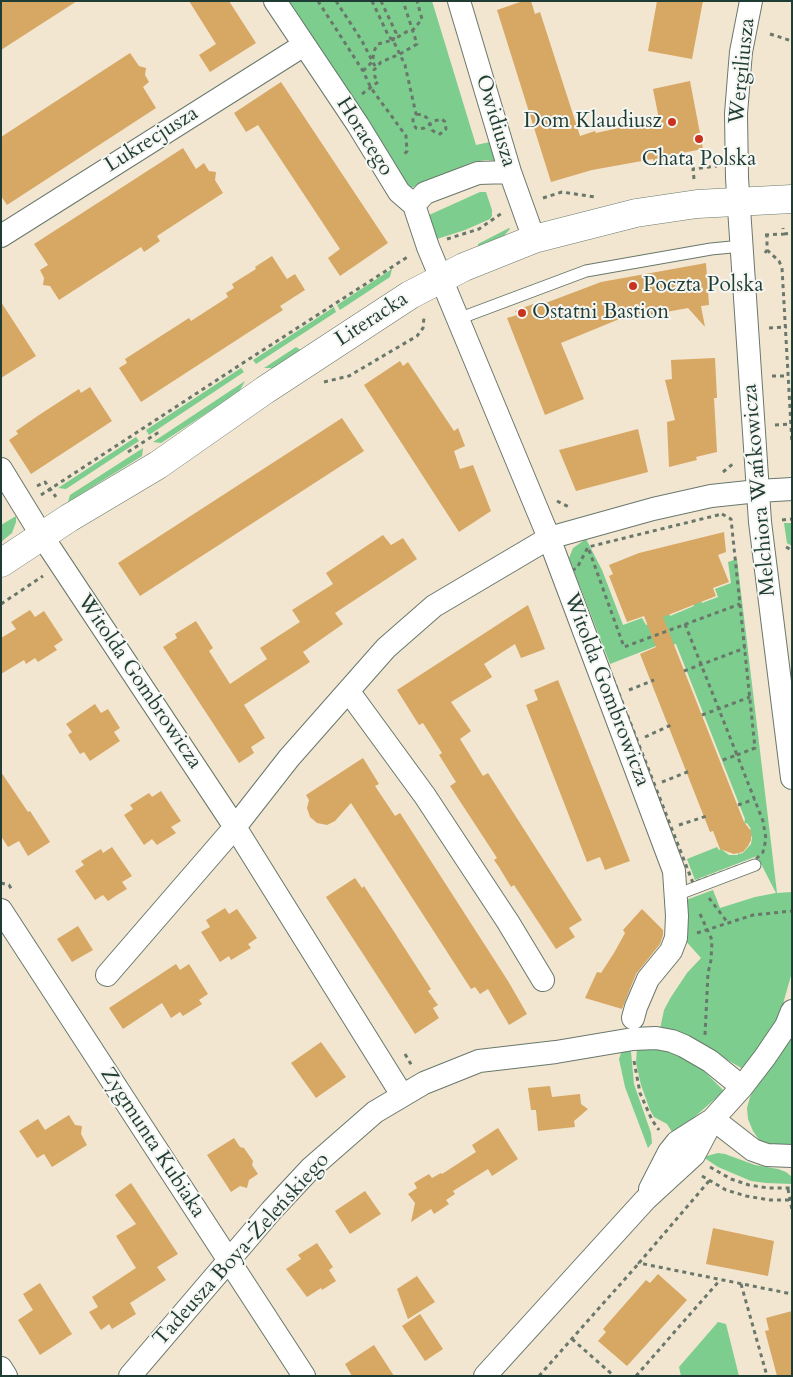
<!DOCTYPE html>
<meta charset="utf-8">
<style>
body{margin:0}
#map{position:relative;width:793px;height:1377px;overflow:hidden;background:#f2e6d0;font-family:Cardo,serif}
canvas{display:block}
.frame{position:absolute;inset:0;border:2px solid #1f3d34;pointer-events:none}
</style>
<div id="map">
<canvas width="793" height="1377"></canvas>
<div class="frame"></div>
</div>
<script>
const c = document.querySelector('canvas').getContext('2d');
c.lineJoin = 'round';
function fill(path, color) { c.fillStyle = color; c.fill(path, 'evenodd'); }
const shape = rows => new Path2D(rows.map(r => 'M' + r).join(''));
function strokePath(path, color, width, dash) { c.strokeStyle = color; c.lineWidth = width; c.lineCap = dash ? 'butt' : 'round'; c.setLineDash(dash || []); c.stroke(path); }
function write(font, color, halo, rows, align = 'center') {
  c.font = font + ' Cardo,serif'; c.lineWidth = 4; c.setLineDash([]); c.textBaseline = 'middle'; c.strokeStyle = halo; c.fillStyle = color; for (const [text, x, y, turn = 0] of rows) {
    c.save(); c.translate(x, y); c.rotate((+turn || 0) * Math.PI / 180); c.textAlign = isNaN(turn) ? turn : align; if (halo) c.strokeText(text, 0, 0); c.fillText(text, 0, 0); c.restore();
  }
}
fill(shape([
 [287,1,432,1,476,145,490,142,498,161,486,160,473,162,411,188,408,185],
 [480,192,486,192,492,210,492,216,490,219,465,230,437,239,429,215],
 [509,228,510,229,501,239,478,248,478,244],
 [392,269,390,277,340,310,337,305],
 [334,307,336,312,256,364,253,360],
 [296,347,302,351,275,368,264,368],
 [241,368,244,372,149,435,146,430],
 [245,381,239,392,161,443,153,442],
 [136,437,139,441,66,489,58,488],
 [143,448,142,456,68,502,70,495],
 [16,516,16,522,12,533,1,542,1,525],
 [784,523,792,523,792,546,787,543],
 [586,539,602,570,623,625,642,618,646,625,661,619,667,608,670,616,694,606,691,599,699,596,702,603,718,597,715,589,731,583,728,562,737,559,777,893,792,892,792,972,779,1018,765,1040,743,1069,693,1040,660,1029,664,1010,671,997,687,973,701,958,684,939,686,900,713,890,720,908,755,897,776,893,757,856,695,880,687,859,717,847,719,850,721,849,729,855,738,855,738,852,739,854,743,853,751,844,752,838,749,830,751,829,747,823,744,824,745,819,676,644,671,645,669,641,610,664,569,558,573,548],
 [792,1035,792,1144,771,1145,760,1141,753,1131,748,1119,747,1108,750,1097,756,1087],
 [637,1047,662,1047,692,1059,724,1091,674,1135,667,1124,654,1117,650,1110,641,1085,636,1063],
 [622,1050,630,1050,631,1052,634,1084,651,1133,652,1143,648,1148,625,1087,619,1059],
 [718,1153,725,1154,755,1165,778,1169,786,1172,792,1177,792,1184,766,1183,751,1181,718,1167,703,1157],
 [718,1322,726,1324,739,1376,681,1376,679,1367]
]), '#7ccd8e');
fill(shape([
 [1,1,77,1,1,50],
 [189,1,229,1,256,43,210,72,199,55,216,44],
 [523,1,531,1,535,14,540,12,580,136,595,131,596,133,659,119,653,89,690,81,703,149,671,155,671,159,654,163,653,159,592,170,551,182,497,10],
 [657,1,703,1,692,59,648,51],
 [130,53,139,66,146,68,145,75,149,82,143,87,156,108,7,205,1,196,1,137],
 [281,82,388,243,340,276,328,258,340,249,258,125,246,132,234,113],
 [183,148,196,169,204,163,209,171,216,172,215,180,223,193,157,236,160,241,144,252,141,247,59,300,50,286,43,285,44,278,40,270,48,265,34,244],
 [272,256,287,279,295,274,305,290,280,306,283,310,141,402,119,368,127,363,125,359,189,318,191,321,228,297,226,293,234,288,232,284,256,269,255,267],
 [706,263,709,305,701,306,705,327,688,308,622,320,622,318,561,343,584,399,545,415,507,318,517,315,515,311,533,304,535,307,601,282],
 [1,302,36,356,1,378],
 [715,358,717,398,714,398,717,452,696,457,697,460,669,467,667,422,675,420,665,380,672,379,671,360],
 [400,361,403,366,408,362,454,431,458,428,465,446,454,451,460,469,473,465,491,511,459,532,364,385],
 [90,387,112,421,31,474,9,440,18,434,16,431,39,415,79,389,81,393],
 [342,418,364,451,140,596,118,563],
 [638,429,648,472,576,491,559,450],
 [724,532,726,552,718,555,729,582,713,588,716,596,663,617,744,822,751,831,751,840,748,846,743,852,734,854,720,849,713,831,710,832,640,654,656,647,644,616,627,622,609,576,613,574,609,565,639,553],
 [383,535,391,545,403,538,417,559,335,613,343,624,303,652,310,662,244,705,265,738,251,747,254,753,239,763,163,647,177,638,175,634,196,621,213,648,209,651,230,684,267,659,260,648,300,622,292,610,333,584,326,573],
 [528,605,545,649,521,658,515,644,484,664,492,677,451,702,471,731,460,739,483,776,488,773,582,920,569,928,575,937,556,949,514,885,511,887,499,867,494,860,497,858,450,786,456,782,439,755,442,753,423,723,419,725,397,690],
 [30,610,35,617,44,611,63,640,54,646,57,650,38,662,35,658,26,664,24,660,1,674,1,638,16,629,11,622],
 [558,680,630,861,605,870,600,857,587,862,526,705,538,700,534,690],
 [95,704,101,713,108,709,120,728,114,732,120,741,90,761,84,752,80,754,68,735,72,732,66,724],
 [363,758,379,784,375,786,395,816,400,813,508,981,527,1014,509,1025,488,989,480,994,475,987,471,989,351,803,335,821,327,825,317,823,310,817,307,808,309,800,306,795],
 [1,772,28,812,30,811,50,842,28,856,19,841,8,847,1,836],
 [161,791,181,821,171,827,176,833,157,845,152,839,144,845,124,815,133,809,130,805,149,793,152,797],
 [112,847,132,876,122,882,127,889,117,895,108,901,103,895,95,900,75,871,84,865,81,861,101,849,103,853],
 [355,878,362,888,364,886,391,927,431,989,428,991,438,1005,433,1008,439,1018,415,1034,326,897],
 [225,908,229,914,237,909,257,938,248,944,251,948,231,960,229,956,220,962,201,932,210,927,206,920],
 [642,909,663,930,663,935,660,944,636,974,622,1009,585,998,597,972,601,973,614,953,625,933,623,930],
 [78,926,93,950,72,962,57,939],
 [176,964,180,970,189,964,208,994,199,1000,202,1004,183,1016,180,1012,171,1018,162,1003,123,1029,109,1008],
 [321,1042,346,1077,316,1098,291,1063],
 [550,1086,552,1097,580,1094,581,1104,588,1109,574,1121,575,1127,538,1131,536,1110,531,1110,528,1088],
 [69,1115,75,1125,82,1126,81,1134,87,1145,52,1167,44,1154,37,1158,19,1131,38,1119,45,1130],
 [498,1128,518,1159,492,1176,488,1169,453,1191,455,1194,446,1200,449,1204,434,1214,431,1209,411,1222,415,1203,408,1194,417,1188,414,1183,429,1174,432,1178,441,1173,442,1174,476,1152,472,1145],
 [234,1138,240,1147,244,1148,253,1161,252,1165,258,1174,249,1180,247,1188,240,1186,231,1192,207,1155],
 [131,1183,178,1254,157,1267,166,1280,130,1303,136,1314,112,1329,109,1324,101,1330,89,1312,98,1307,92,1297,136,1268,116,1236,136,1224,115,1195],
 [365,1191,381,1214,350,1234,335,1211],
 [713,1228,774,1241,768,1276,706,1264],
 [317,1243,333,1267,329,1270,336,1281,322,1290,321,1288,307,1297,286,1269,301,1259,298,1255],
 [658,1274,687,1300,627,1366,598,1341,606,1332,603,1329,632,1296,646,1280,650,1283],
 [417,1276,435,1302,408,1319,397,1289],
 [40,1283,72,1334,40,1355,18,1320,33,1310,23,1294],
 [792,1311,792,1376,777,1376,765,1331,769,1330,766,1318],
 [420,1314,443,1349,425,1361,402,1326],
 [374,1345,394,1376,352,1376,345,1364]
]), '#d7a764');
const service = shape([
 [458,319,586,271,711,249,742,246],
 [676,895,755,865]
]);
const minor = shape([
 [459,1,510,172,534,239],
 [751,1,741,52,739,76,736,114,737,178,760,522,792,778],
 [414,205,425,193,478,173,510,172],
 [1,236,304,45],
 [1,469,42,536,235,827,402,1095],
 [349,692,425,796,508,922,543,980],
 [1,910,304,1376],
 [107,975,235,827,289,758,386,648,434,606,549,538,428,247,414,205,399,192,358,125,275,1],
 [633,1018,636,1007,648,979,671,951,676,938,677,916,674,871,549,538,653,509,711,496,758,491,792,489],
 [713,1119,753,1150,767,1155,792,1156],
 [650,1189,669,1152,677,1142,710,1121],
 [1,1368,6,1376],
 [130,1376,271,1211,311,1168,375,1112,424,1083,479,1061,556,1052,633,1039,656,1038,672,1041,684,1046,710,1061,742,1087],
 [485,1376,645,1200,694,1155,713,1119,742,1087,765,1057,786,1026,792,1011]
]);
const tertiary = shape([
 [1,563,69,518,158,465,265,390,410,295,464,267,534,239,636,213,697,204,792,199]
]);
strokePath(service, '#69786b', 13);
strokePath(minor, '#69786b', 24);
strokePath(tertiary, '#69786b', 29);
strokePath(shape([
 [318,1,363,71,371,88,406,136,407,151,403,156],
 [336,1,362,41,376,68],
 [372,1,389,37,393,40,405,65,416,114,413,118,413,124,416,128,420,129,424,128,430,124,434,121,442,119,445,122,446,129,440,134,436,133,432,130,430,124,427,118,423,115,416,114],
 [381,1,396,33,393,40,406,32,413,30,422,19,417,1],
 [770,34,792,41],
 [363,71,372,62,375,49,378,44,393,40],
 [362,94,378,82,375,77,374,70,381,62,400,54,417,44,403,1],
 [694,179,693,169,717,166],
 [543,198,562,192,595,197],
 [784,234,792,233],
 [765,235,784,234,783,228],
 [447,239,479,229,502,213],
 [767,250,779,261,782,268,792,444],
 [765,253,767,250,767,235],
 [769,328,787,327],
 [772,376,788,376],
 [324,382,349,376,417,336,423,328,424,317],
 [775,425,791,424],
 [128,452,159,432],
 [723,472,734,463],
 [37,486,45,482,56,497],
 [41,495,246,361,409,256],
 [557,501,571,508],
 [722,514,731,519,755,748,737,755,763,821,766,839,763,852,755,860,693,883,571,571,577,568,588,547,722,514],
 [782,520,792,519],
 [786,547,792,550],
 [589,550,624,647,740,604],
 [1,604,43,576],
 [685,624,737,755,720,761],
 [684,671,745,648],
 [629,690,654,680],
 [702,715,750,697],
 [645,737,671,725],
 [662,782,690,771],
 [738,805,755,799],
 [679,825,707,816],
 [1,883,9,885,12,890],
 [709,898,728,923],
 [700,914,712,940,711,960,708,973,705,1035],
 [697,933,753,915,792,911],
 [405,1054,412,1066],
 [634,1061,640,1093,652,1120,659,1130],
 [710,1167,731,1179,749,1185,768,1188,792,1188],
 [702,1176,726,1190,746,1196,770,1200,792,1200],
 [709,1181,639,1263,792,1294],
 [788,1189,792,1210],
 [741,1284,767,1376],
 [572,1339,614,1376],
 [539,1376,639,1263],
 [636,1376,720,1280]
]), '#69786b', 3, [4, 4]);
strokePath(service, '#fff', 11);
strokePath(minor, '#fff', 22);
strokePath(tertiary, '#fff', 28);
for (const [x, y, r, color] of [
 [672,122,5,"#c8321e"],
 [699,139,5,"#c8321e"],
 [633,286,5,"#c8321e"],
 [522,313,5,"#c8321e"]
]) { const dot = new Path2D(); dot.arc(x, y, r, 0, 2 * Math.PI); c.fillStyle = color; c.fill(dot); strokePath(dot, '#f6f6f2', 2); }
write('21px', '#1f3d34', '#f6f6f2', [
 ["Wergiliusza",743,71,-84],
 ["Owidiusza",495,121,73],
 ["Horacego",364,137,58],
 ["Lukrecjusza",152,140,-32],
 ["Literacka",372,320,-33],
 ["Melchiora Wańkowicza",760,490,-95],
 ["Witolda Gombrowicza",139,682,56],
 ["Witolda Gombrowicza",606,690,69],
 ["Zygmunta Kubiaka",152,1143,57],
 ["Tadeusza Boya-Żeleńskiego",242,1250,-48]
]);
write('21px', '#1f3d34', '#f6f6f2', [
 ["Dom Klaudiusz",662,122,"right"],
 ["Chata Polska",699,160,"center"],
 ["Poczta Polska",643,286],
 ["Ostatni Bastion",532,313]
], 'left');
</script>
